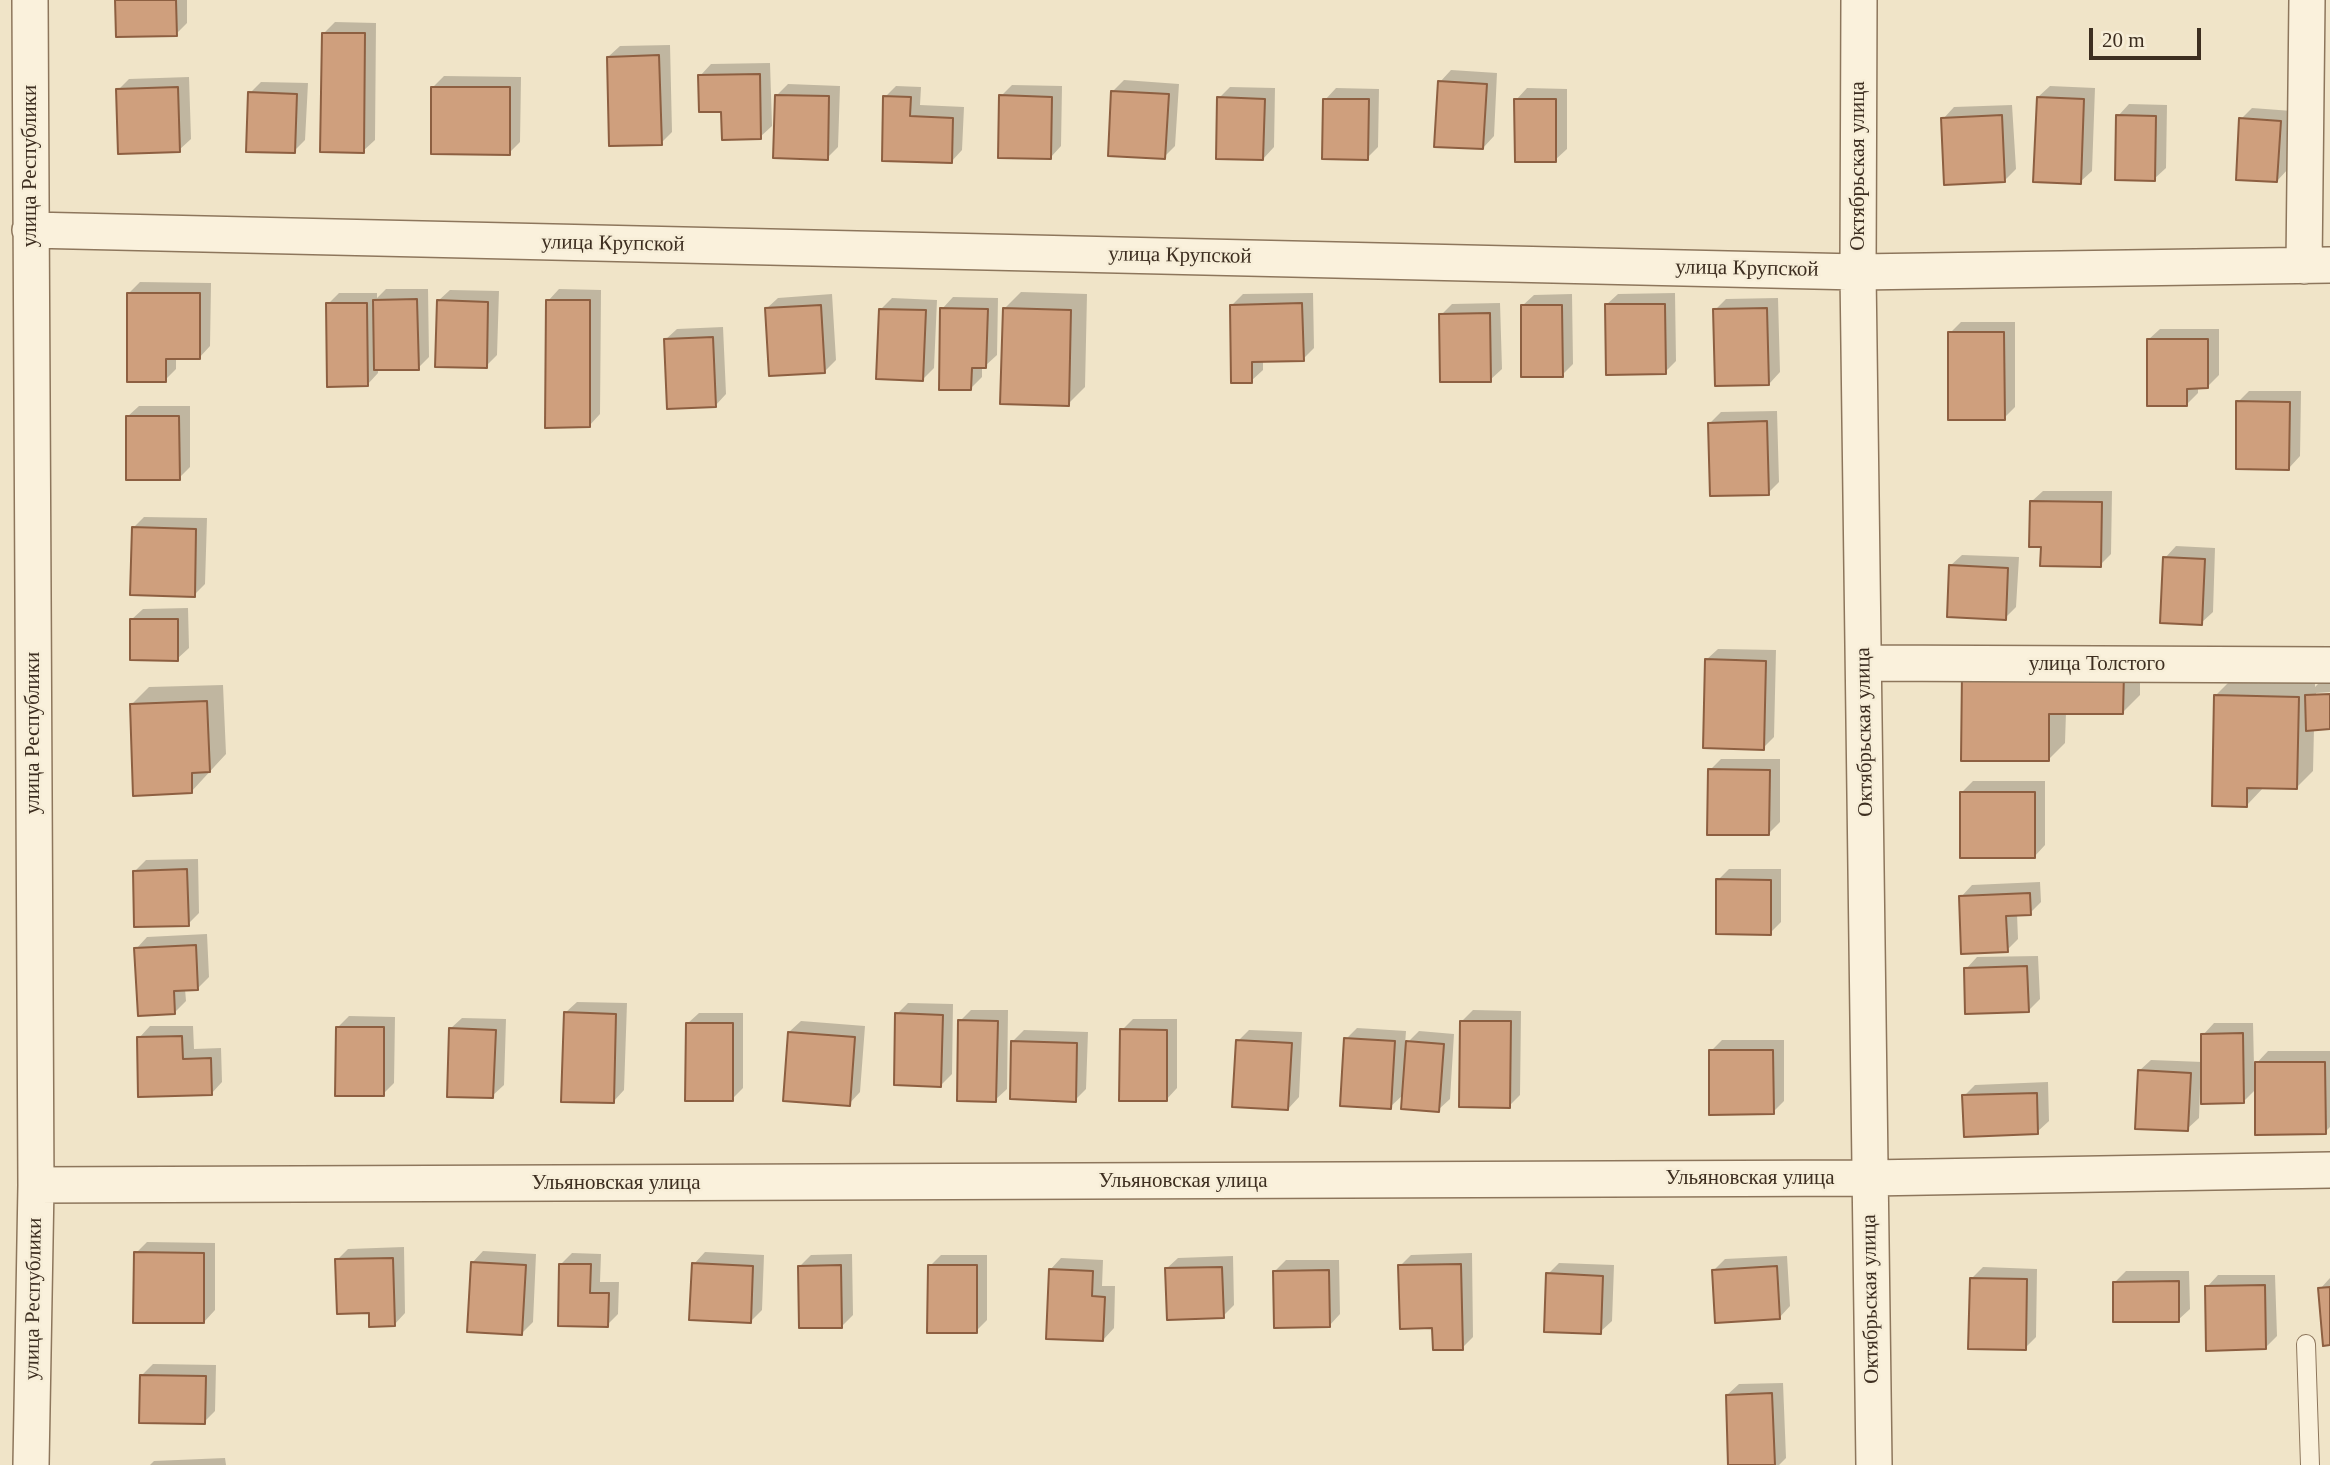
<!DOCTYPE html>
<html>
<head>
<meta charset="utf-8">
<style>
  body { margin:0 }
  #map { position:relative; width:2330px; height:1465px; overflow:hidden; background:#f0e4c8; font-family:"Times New Roman",serif }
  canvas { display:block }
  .scale { position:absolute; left:2089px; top:28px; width:112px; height:32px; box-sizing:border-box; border:4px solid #3d2e20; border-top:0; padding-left:9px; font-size:21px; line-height:24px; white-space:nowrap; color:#3d2e20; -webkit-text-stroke:5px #f7eed8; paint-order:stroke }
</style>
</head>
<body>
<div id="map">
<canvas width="2330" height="1465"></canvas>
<div class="scale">20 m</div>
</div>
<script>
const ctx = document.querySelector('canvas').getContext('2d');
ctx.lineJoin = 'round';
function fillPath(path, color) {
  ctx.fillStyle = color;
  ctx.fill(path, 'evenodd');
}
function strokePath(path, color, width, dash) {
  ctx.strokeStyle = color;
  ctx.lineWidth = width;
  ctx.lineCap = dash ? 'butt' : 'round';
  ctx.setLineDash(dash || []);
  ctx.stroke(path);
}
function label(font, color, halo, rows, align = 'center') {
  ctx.font = font + ' "Times New Roman",serif';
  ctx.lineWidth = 5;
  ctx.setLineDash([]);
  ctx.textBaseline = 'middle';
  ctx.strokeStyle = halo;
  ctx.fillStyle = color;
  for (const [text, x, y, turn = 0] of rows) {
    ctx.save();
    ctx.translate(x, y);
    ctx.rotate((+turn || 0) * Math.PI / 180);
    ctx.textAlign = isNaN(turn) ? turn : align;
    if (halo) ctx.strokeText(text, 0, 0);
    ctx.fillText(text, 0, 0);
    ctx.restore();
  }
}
const shadow = new Path2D(`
  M 117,0 L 187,0 L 187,23 L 176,34 Z
  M 335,22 L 376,23 L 375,140 L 363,151 L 323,34 Z
  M 670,45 L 672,132 L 661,143 L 608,57 L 620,46 Z
  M 770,63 L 772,126 L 760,137 L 723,110 L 700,76 L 711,64 Z
  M 1451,70 L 1497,73 L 1494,136 L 1483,148 L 1440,82 Z
  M 444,76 L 521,77 L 520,142 L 509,153 L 433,87 Z
  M 189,77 L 191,139 L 179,150 L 118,90 L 129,79 Z
  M 1124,80 L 1179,84 L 1175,146 L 1164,157 L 1113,91 Z
  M 261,82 L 308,83 L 305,140 L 294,151 L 250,93 Z
  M 788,84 L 840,86 L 838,147 L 827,158 L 777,95 Z
  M 1012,85 L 1062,86 L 1061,146 L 1050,158 L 1001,96 Z
  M 896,86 L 921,87 L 920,105 L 964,107 L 962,150 L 951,162 L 885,97 Z
  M 2050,86 L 2095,88 L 2092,171 L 2080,182 L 2038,97 Z
  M 1230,87 L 1275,88 L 1274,147 L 1263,159 L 1219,98 Z
  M 1336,88 L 1379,89 L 1378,147 L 1367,158 L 1325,100 Z
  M 1527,88 L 1567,89 L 1567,149 L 1555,160 L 1516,100 Z
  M 2129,104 L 2167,105 L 2166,168 L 2154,179 L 2118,116 Z
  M 2012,105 L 2016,169 L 2005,180 L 1943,119 L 1954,107 Z
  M 2252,108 L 2292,111 L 2288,169 L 2277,181 L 2241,119 Z
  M 140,282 L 211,283 L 210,346 L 199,358 L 176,357 L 176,369 L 165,380 L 129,293 Z
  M 386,289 L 428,289 L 429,357 L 418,368 L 378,368 L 378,373 L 367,385 L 328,304 L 339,293 L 377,293 L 377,298 Z
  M 559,289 L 601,290 L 600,414 L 589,426 L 548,301 Z
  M 450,290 L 499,291 L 497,355 L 486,366 L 438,301 Z
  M 1021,292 L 1087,294 L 1085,387 L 1068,404 L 1004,309 Z
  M 1313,293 L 1314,348 L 1303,359 L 1263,360 L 1263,370 L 1251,381 L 1231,306 L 1243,294 Z
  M 1675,293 L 1676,361 L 1665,372 L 1606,305 L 1618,294 Z
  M 832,294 L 836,360 L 825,371 L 766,309 L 778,298 Z
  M 1572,294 L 1573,364 L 1562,375 L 1522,306 L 1534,295 Z
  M 953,297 L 998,298 L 997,355 L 985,366 L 982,366 L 982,377 L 971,388 L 942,309 Z
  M 892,298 L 937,300 L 934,368 L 923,379 L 881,309 Z
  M 1778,298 L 1780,372 L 1769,384 L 1715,310 L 1726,299 Z
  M 1500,303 L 1502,369 L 1490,380 L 1441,315 L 1452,304 Z
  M 1961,322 L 2015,322 L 2015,407 L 2004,418 L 1950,333 Z
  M 723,327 L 726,394 L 715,406 L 665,340 L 677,329 Z
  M 2160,329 L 2219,329 L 2219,375 L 2207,387 L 2198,387 L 2198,393 L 2187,404 L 2148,340 Z
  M 2249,391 L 2301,391 L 2300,456 L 2289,468 L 2238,402 Z
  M 139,406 L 190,406 L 190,467 L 179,478 L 127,417 Z
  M 1777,411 L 1779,482 L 1768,493 L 1710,423 L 1721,412 Z
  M 2043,491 L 2112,491 L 2111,554 L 2100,565 L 2043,545 L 2031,502 Z
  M 144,517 L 207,518 L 205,584 L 194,595 L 133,528 Z
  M 2176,546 L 2215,548 L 2213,612 L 2201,623 L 2165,558 Z
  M 1962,555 L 2019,557 L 2016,607 L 2005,618 L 1950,566 Z
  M 188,608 L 189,648 L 177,659 L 131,620 L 143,609 Z
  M 1718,649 L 1776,650 L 1774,737 L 1763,748 L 1706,660 Z
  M 1980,656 L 2140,657 L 2140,695 L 2123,712 L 2066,712 L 2065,743 L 2048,760 Z
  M 2233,678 L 2315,680 L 2315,687 L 2318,684 L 2330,684 L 2330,692 L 2316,693 L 2316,696 L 2330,695 L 2330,728 L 2314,728 L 2313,771 L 2296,788 L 2264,787 L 2247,805 L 2216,695 Z
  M 223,685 L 226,754 L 191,792 L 132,704 L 149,687 Z
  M 1721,759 L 1780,759 L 1780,822 L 1768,834 L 1710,770 Z
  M 1973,781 L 2045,781 L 2045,845 L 2034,857 L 1962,792 Z
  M 198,859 L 199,913 L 188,924 L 134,872 L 146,860 Z
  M 1729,869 L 1781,869 L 1781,922 L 1770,933 L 1718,880 Z
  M 2040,882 L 2041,902 L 2030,913 L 2017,914 L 2018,939 L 2007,950 L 1961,897 L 1972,885 Z
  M 207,934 L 209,977 L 198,988 L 185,989 L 186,1001 L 174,1013 L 136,949 L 147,937 Z
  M 2038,956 L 2040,999 L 2028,1011 L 1966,969 L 1977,957 Z
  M 577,1002 L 627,1003 L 624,1090 L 613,1102 L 565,1013 Z
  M 908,1003 L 953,1004 L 952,1074 L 941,1085 L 897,1014 Z
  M 971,1010 L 1008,1010 L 1007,1089 L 995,1100 L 960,1021 Z
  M 1473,1010 L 1521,1011 L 1520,1095 L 1509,1106 L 1461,1022 Z
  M 699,1013 L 743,1013 L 743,1088 L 732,1099 L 687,1024 Z
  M 349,1016 L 395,1017 L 394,1083 L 383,1094 L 338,1027 Z
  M 462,1018 L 506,1019 L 504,1085 L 492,1096 L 450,1029 Z
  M 1133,1019 L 1177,1019 L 1177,1088 L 1166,1100 L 1122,1030 Z
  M 801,1021 L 865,1026 L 860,1092 L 849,1104 L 789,1032 Z
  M 2214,1023 L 2253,1023 L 2254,1066 L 2268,1051 L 2330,1051 L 2330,1127 L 2325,1132 L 2257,1088 L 2243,1102 L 2200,1088 L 2199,1118 L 2187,1129 L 2139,1071 L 2151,1060 L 2203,1062 L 2203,1035 Z
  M 150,1026 L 193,1026 L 194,1049 L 221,1048 L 222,1082 L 211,1094 L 139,1038 Z
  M 1357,1028 L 1406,1031 L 1405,1045 L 1419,1031 L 1454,1034 L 1450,1099 L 1438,1110 L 1404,1094 L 1390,1107 L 1346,1039 Z
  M 1024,1030 L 1088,1032 L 1086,1089 L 1075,1100 L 1013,1041 Z
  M 1249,1030 L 1302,1032 L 1299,1097 L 1288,1109 L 1238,1041 Z
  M 1722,1040 L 1784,1040 L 1784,1101 L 1773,1112 L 1711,1051 Z
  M 2048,1082 L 2049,1121 L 2037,1132 L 1964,1096 L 1975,1085 Z
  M 147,1242 L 215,1243 L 215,1310 L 204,1322 L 136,1253 Z
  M 404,1247 L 405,1313 L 394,1325 L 371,1311 L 337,1260 L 348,1249 Z
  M 483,1251 L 536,1254 L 533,1322 L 522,1333 L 472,1263 Z
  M 705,1252 L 764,1255 L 762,1310 L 751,1321 L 694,1264 Z
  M 572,1253 L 601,1254 L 600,1282 L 619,1282 L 618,1314 L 607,1325 L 561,1264 Z
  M 1472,1253 L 1473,1337 L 1462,1348 L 1434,1327 L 1400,1266 L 1411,1255 Z
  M 852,1254 L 853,1315 L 842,1326 L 800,1266 L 811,1255 Z
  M 941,1255 L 987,1255 L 987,1320 L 976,1331 L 930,1266 Z
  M 1233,1256 L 1234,1305 L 1223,1316 L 1166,1269 L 1178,1258 Z
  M 1787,1256 L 1790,1306 L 1779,1318 L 1713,1271 L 1725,1259 Z
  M 1061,1258 L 1103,1260 L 1102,1286 L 1115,1286 L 1114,1328 L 1103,1340 L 1050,1270 Z
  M 1286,1260 L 1339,1260 L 1340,1314 L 1329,1326 L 1275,1271 Z
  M 1559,1263 L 1614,1265 L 1612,1321 L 1600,1332 L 1548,1274 Z
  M 1983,1267 L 2037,1269 L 2036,1337 L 2025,1348 L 1971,1279 Z
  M 2126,1271 L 2189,1271 L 2190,1309 L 2178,1320 L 2114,1283 Z
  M 2218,1275 L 2275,1275 L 2277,1336 L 2265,1348 L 2207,1287 Z
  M 2330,1278 L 2330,1344 L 2320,1289 Z
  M 153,1364 L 216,1365 L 215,1411 L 204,1422 L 142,1375 Z
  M 1783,1383 L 1786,1458 L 1779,1465 L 1729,1465 L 1727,1395 L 1739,1384 Z
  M 225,1458 L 226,1465 L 150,1465 L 154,1461 Z`);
const building = new Path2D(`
  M 115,0 L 176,0 L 177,36 L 116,37 Z
  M 322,33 L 365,33 L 364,153 L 320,152 Z
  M 659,55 L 662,145 L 609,146 L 607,57 Z
  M 760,74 L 761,139 L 722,140 L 721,112 L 699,112 L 698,75 Z
  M 1438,81 L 1487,84 L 1483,149 L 1434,147 Z
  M 178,87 L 180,152 L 118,154 L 116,89 Z
  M 431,87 L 510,87 L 510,155 L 431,154 Z
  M 1111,91 L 1169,94 L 1165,159 L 1108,156 Z
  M 248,92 L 297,94 L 295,153 L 246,152 Z
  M 775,95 L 829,96 L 828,160 L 773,158 Z
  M 999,95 L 1052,97 L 1051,159 L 998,158 Z
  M 883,96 L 911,97 L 910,116 L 953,118 L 952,163 L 882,161 Z
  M 1217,97 L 1265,99 L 1263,160 L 1216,159 Z
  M 2037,97 L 2084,99 L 2081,184 L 2033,182 Z
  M 1323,99 L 1369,99 L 1368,160 L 1322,159 Z
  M 1514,99 L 1556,99 L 1556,162 L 1515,162 Z
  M 2002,115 L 2005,182 L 1944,185 L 1941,118 Z
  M 2116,115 L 2156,116 L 2155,181 L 2115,180 Z
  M 2239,118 L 2281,121 L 2277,182 L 2236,180 Z
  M 127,293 L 200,293 L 200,359 L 166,359 L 166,382 L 127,382 Z
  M 417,299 L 419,370 L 374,370 L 373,300 Z
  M 437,300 L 488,302 L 487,368 L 435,367 Z
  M 546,300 L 590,300 L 590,427 L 545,428 Z
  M 326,303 L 367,303 L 368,386 L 327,387 Z
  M 1302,303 L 1304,361 L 1252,362 L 1252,383 L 1231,383 L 1230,305 Z
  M 1605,304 L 1665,304 L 1666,374 L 1606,375 Z
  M 821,305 L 825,373 L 769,376 L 765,308 Z
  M 1521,305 L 1562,305 L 1563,377 L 1521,377 Z
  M 940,308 L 988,309 L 986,368 L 972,368 L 971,390 L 939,390 Z
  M 1003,308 L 1071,310 L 1069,406 L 1000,404 Z
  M 1767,308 L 1769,385 L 1715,386 L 1713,309 Z
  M 879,309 L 926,310 L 923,381 L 876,379 Z
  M 1490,313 L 1491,382 L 1440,382 L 1439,314 Z
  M 1948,332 L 2004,332 L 2005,420 L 1948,420 Z
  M 713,337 L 716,407 L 667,409 L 664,339 Z
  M 2147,339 L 2208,339 L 2208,388 L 2187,389 L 2187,406 L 2147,406 Z
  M 2236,401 L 2290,402 L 2289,470 L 2236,469 Z
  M 126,416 L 179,416 L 180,480 L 126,480 Z
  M 1767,421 L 1769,495 L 1710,496 L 1708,423 Z
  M 2030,501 L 2102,502 L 2101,567 L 2040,566 L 2041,547 L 2029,547 Z
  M 132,527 L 196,529 L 195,597 L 130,595 Z
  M 2163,557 L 2205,559 L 2202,625 L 2160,623 Z
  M 1949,565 L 2008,568 L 2006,620 L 1947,617 Z
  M 130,619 L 178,619 L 178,661 L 130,660 Z
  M 1705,659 L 1766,661 L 1764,750 L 1703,748 Z
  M 1962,672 L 2124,673 L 2123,714 L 2049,714 L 2049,761 L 1961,761 Z
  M 2330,694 L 2330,729 L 2306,731 L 2305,695 Z
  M 2214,695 L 2299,697 L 2297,789 L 2247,788 L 2247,807 L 2212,806 Z
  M 207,701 L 210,772 L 192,773 L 192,793 L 133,796 L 130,704 Z
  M 1708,769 L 1770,770 L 1769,835 L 1707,835 Z
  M 1960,792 L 2035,792 L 2035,858 L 1960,858 Z
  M 187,869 L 189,926 L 134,927 L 133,871 Z
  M 1716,879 L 1771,880 L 1771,935 L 1716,934 Z
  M 2030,893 L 2031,915 L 2006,916 L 2008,952 L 1961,954 L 1959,896 Z
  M 196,945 L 198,990 L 174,991 L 175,1014 L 138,1016 L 134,948 Z
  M 2027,966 L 2029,1012 L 1965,1014 L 1964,968 Z
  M 564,1012 L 616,1014 L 614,1103 L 561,1102 Z
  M 895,1013 L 943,1015 L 941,1087 L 894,1085 Z
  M 958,1020 L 998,1021 L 996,1102 L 957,1101 Z
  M 1460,1021 L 1511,1021 L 1510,1108 L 1459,1107 Z
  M 686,1023 L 733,1023 L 733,1101 L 685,1101 Z
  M 336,1027 L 384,1027 L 384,1096 L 335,1096 Z
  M 449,1028 L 496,1030 L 493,1098 L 447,1097 Z
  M 1120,1029 L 1167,1030 L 1167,1101 L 1119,1101 Z
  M 788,1032 L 855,1037 L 850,1106 L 783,1101 Z
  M 2243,1033 L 2244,1103 L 2201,1104 L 2201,1034 Z
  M 182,1036 L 183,1059 L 211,1058 L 212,1095 L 138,1097 L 137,1037 Z
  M 1344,1038 L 1395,1041 L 1391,1109 L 1340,1106 Z
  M 1236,1040 L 1292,1043 L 1288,1110 L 1232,1107 Z
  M 1011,1041 L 1077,1043 L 1076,1102 L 1010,1099 Z
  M 1406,1041 L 1444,1044 L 1439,1112 L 1401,1109 Z
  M 1709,1050 L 1773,1050 L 1774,1114 L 1709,1115 Z
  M 2255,1062 L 2325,1062 L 2326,1134 L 2255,1135 Z
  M 2138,1070 L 2191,1073 L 2188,1131 L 2135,1129 Z
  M 2037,1093 L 2038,1134 L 1964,1137 L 1962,1095 Z
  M 134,1252 L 204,1253 L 204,1323 L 133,1323 Z
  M 393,1258 L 395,1326 L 369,1327 L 369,1313 L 337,1314 L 335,1259 Z
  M 471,1262 L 526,1265 L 522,1335 L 467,1332 Z
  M 692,1263 L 753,1266 L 751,1323 L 689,1320 Z
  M 559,1264 L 591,1264 L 590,1293 L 609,1293 L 608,1327 L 558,1326 Z
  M 1461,1264 L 1463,1350 L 1433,1350 L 1432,1328 L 1400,1329 L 1398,1265 Z
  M 841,1265 L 842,1328 L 799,1328 L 798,1266 Z
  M 928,1265 L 977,1265 L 977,1333 L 927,1333 Z
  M 1777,1266 L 1780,1319 L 1715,1323 L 1712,1270 Z
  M 1222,1267 L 1224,1318 L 1167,1320 L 1165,1268 Z
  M 1049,1269 L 1093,1271 L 1092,1296 L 1105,1297 L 1103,1341 L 1046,1339 Z
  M 1329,1270 L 1330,1327 L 1274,1328 L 1273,1271 Z
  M 1546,1273 L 1603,1276 L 1601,1334 L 1544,1332 Z
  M 1970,1278 L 2027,1279 L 2026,1350 L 1968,1349 Z
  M 2179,1281 L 2179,1322 L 2113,1322 L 2113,1282 Z
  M 2265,1285 L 2266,1349 L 2206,1351 L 2205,1286 Z
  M 2330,1287 L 2330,1345 L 2323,1346 L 2318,1288 Z
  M 140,1375 L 206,1376 L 205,1424 L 139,1423 Z
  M 1772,1393 L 1775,1465 L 1728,1465 L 1726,1395 Z`);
const service = new Path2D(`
  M 2306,1344 L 2310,1465`);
const minor = new Path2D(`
  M 30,0 L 36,1185 L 31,1465
  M 1859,0 L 1858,272 L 1874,1465
  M 30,230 L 1858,272 L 2330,265
  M 2304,266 L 2307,0
  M 1864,663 L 2330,665
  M 36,1185 L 1870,1178 L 2330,1170`);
const streetNames = [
  ["улица Республики",30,166,-90],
  ["Октябрьская улица",1858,166,-90],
  ["улица Крупской",613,244,1],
  ["улица Крупской",1180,256,1],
  ["улица Крупской",1747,269,1],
  ["улица Толстого",2097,664],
  ["Октябрьская улица",1865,732,-91],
  ["улица Республики",33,733,-90],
  ["Ульяновская улица",1750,1178],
  ["Ульяновская улица",1183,1181],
  ["Ульяновская улица",616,1183],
  ["улица Республики",34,1299,-89],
  ["Октябрьская улица",1871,1299,-91]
];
fillPath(shadow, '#0003');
fillPath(building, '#cf9f7d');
strokePath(building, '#8d5f41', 2);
strokePath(service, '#8d765c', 20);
strokePath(minor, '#8d765c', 38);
strokePath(service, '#faf1dc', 18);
strokePath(minor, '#faf1dc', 35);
label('21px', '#3d2e20', '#f7eed8', streetNames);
</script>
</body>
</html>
